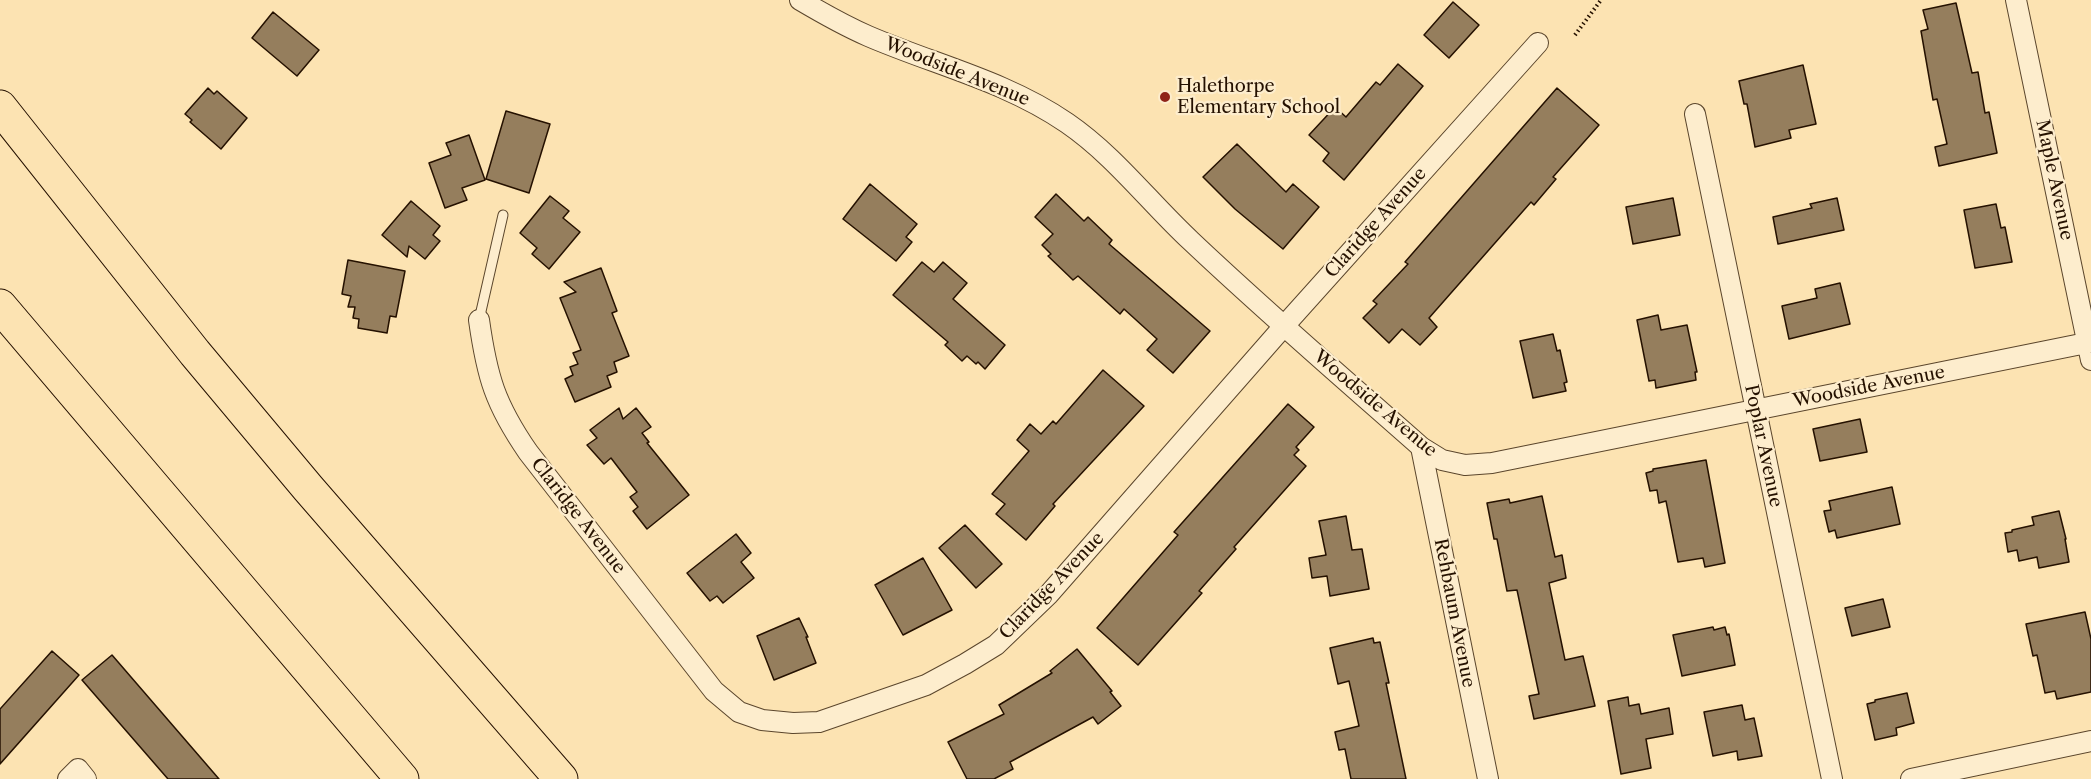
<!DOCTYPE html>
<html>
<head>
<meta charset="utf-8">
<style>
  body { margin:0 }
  canvas { display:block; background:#fce3b2 }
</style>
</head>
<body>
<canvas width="2091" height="779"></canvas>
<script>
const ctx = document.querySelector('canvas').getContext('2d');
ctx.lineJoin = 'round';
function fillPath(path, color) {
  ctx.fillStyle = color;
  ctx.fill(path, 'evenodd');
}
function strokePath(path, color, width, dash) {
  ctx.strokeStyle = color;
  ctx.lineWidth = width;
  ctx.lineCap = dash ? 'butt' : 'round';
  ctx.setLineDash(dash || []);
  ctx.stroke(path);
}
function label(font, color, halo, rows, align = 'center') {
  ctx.font = font + ' "Libre Caslon Text",serif';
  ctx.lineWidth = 4.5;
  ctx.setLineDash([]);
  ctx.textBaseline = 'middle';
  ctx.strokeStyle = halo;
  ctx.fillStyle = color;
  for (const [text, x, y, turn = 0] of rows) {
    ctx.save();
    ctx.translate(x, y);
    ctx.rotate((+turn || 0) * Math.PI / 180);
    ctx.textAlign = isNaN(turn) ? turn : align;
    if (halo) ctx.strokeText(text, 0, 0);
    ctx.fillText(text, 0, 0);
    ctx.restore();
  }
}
const building = new Path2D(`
  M 1453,2 L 1479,25 L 1449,58 L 1424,35 Z
  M 1956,3 L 1972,73 L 1978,72 L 1985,113 L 1989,112 L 1997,153 L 1939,166 L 1935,147 L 1947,144 L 1937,99 L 1933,100 L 1921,31 L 1928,29 L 1923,10 Z
  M 273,12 L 319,50 L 297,76 L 252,38 Z
  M 1398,64 L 1423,86 L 1344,180 L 1323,161 L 1329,153 L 1309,135 L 1335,107 L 1346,117 L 1376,82 L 1380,85 Z
  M 1803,65 L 1816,124 L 1789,130 L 1791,138 L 1755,147 L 1747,104 L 1744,104 L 1739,81 Z
  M 208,88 L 214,94 L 217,91 L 247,118 L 221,149 L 190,122 L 192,120 L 185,114 Z
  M 1557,88 L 1599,125 L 1553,177 L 1556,179 L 1534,205 L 1531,202 L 1429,318 L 1437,327 L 1420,345 L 1402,329 L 1389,343 L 1363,318 L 1377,304 L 1373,301 L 1408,264 L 1405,262 Z
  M 506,111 L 550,124 L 529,193 L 486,179 Z
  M 469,135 L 485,180 L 462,188 L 467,200 L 445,208 L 429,163 L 451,155 L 446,143 Z
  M 1237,144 L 1286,192 L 1293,184 L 1319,207 L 1283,249 L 1235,209 L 1203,177 Z
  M 870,184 L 917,224 L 906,237 L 912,242 L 896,261 L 843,219 Z
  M 1056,194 L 1084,221 L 1088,217 L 1112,240 L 1109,244 L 1210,331 L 1173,373 L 1147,350 L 1157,339 L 1124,309 L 1120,314 L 1078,276 L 1073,280 L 1048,256 L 1051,254 L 1042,245 L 1053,234 L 1035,217 Z
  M 550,196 L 569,211 L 563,218 L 580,232 L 549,269 L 532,254 L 537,248 L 520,233 Z
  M 1673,198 L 1680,235 L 1633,244 L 1626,207 Z
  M 1837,198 L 1844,230 L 1778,244 L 1773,217 L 1812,208 L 1810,204 Z
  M 411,201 L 440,226 L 433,235 L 440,241 L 425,259 L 409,246 L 407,257 L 382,235 Z
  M 1996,204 L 2001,228 L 2005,227 L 2012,262 L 1975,268 L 1964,210 Z
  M 348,260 L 405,271 L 396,317 L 390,316 L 387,333 L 358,328 L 359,319 L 353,318 L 355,307 L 348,307 L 351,296 L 342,294 Z
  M 922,262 L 934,272 L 943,262 L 967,283 L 953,299 L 1005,345 L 985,369 L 978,362 L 976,364 L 967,356 L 962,361 L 945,345 L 948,342 L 893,295 Z
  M 601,268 L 617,311 L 612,313 L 629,356 L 614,362 L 617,372 L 607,376 L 611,387 L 575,402 L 565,379 L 573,375 L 570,367 L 578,364 L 573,353 L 581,350 L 560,298 L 576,292 L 564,282 Z
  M 1840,283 L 1850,324 L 1789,339 L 1782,306 L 1817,298 L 1815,289 Z
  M 1658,315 L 1661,330 L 1687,325 L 1697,372 L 1695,372 L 1696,380 L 1656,388 L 1655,380 L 1649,381 L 1637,320 Z
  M 1553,334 L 1557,351 L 1560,350 L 1567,382 L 1564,383 L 1566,391 L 1533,398 L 1520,341 Z
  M 1103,370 L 1144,406 L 1053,504 L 1055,506 L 1026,540 L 996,514 L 1005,504 L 992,494 L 1029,451 L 1017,440 L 1030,424 L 1041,434 L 1053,421 L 1056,424 Z
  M 1288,404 L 1314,427 L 1296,447 L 1299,450 L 1294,455 L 1306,466 L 1234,547 L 1236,549 L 1199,591 L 1202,593 L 1138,665 L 1097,628 L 1178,535 L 1174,532 Z
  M 619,408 L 623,419 L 636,408 L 651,427 L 642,433 L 649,442 L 647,443 L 689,495 L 647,529 L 633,511 L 638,507 L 630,497 L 637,492 L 611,458 L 604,464 L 587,445 L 597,438 L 590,430 Z
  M 1860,419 L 1867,452 L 1820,461 L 1813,429 Z
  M 1706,460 L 1725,563 L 1705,567 L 1703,558 L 1678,562 L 1666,501 L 1659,503 L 1657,490 L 1650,491 L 1646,473 L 1653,471 L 1653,469 Z
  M 1892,487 L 1900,524 L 1837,538 L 1835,530 L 1829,532 L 1824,511 L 1831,510 L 1829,501 Z
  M 1542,496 L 1553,548 L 1555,557 L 1562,555 L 1566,578 L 1549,583 L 1565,660 L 1583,656 L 1595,706 L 1534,719 L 1529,696 L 1539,694 L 1517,590 L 1507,591 L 1497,539 L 1494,539 L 1487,503 L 1509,499 L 1510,503 Z
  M 2059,511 L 2066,539 L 2065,539 L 2069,562 L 2039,568 L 2037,557 L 2019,561 L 2017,550 L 2008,552 L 2005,533 L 2012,532 L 2012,530 L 2034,525 L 2032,517 Z
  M 1346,516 L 1352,550 L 1362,549 L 1369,589 L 1330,596 L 1327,576 L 1312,578 L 1309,558 L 1326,555 L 1319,521 Z
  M 965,525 L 1002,564 L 976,588 L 939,548 Z
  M 736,534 L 751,553 L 741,562 L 754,578 L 723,603 L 717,596 L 710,601 L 687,573 Z
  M 923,558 L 952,610 L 903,635 L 875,585 Z
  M 1883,599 L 1890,627 L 1852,636 L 1845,608 Z
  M 2085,612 L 2091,639 L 2091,692 L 2057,699 L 2055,691 L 2045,693 L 2037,655 L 2033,656 L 2026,624 Z
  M 799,618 L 808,637 L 806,637 L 816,663 L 774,680 L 757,636 Z
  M 1713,627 L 1714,630 L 1725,627 L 1727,635 L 1729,634 L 1735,665 L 1682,676 L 1673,635 Z
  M 1373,638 L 1374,643 L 1380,642 L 1389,683 L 1386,683 L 1406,779 L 1351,779 L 1345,749 L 1339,750 L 1335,732 L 1359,726 L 1349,681 L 1338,684 L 1330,648 Z
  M 1077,649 L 1112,691 L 1110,692 L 1121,706 L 1098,724 L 1093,717 L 1010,762 L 1013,769 L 994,779 L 967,779 L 948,742 L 1004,714 L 999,705 L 1052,673 L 1050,671 Z
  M 52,651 L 79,675 L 0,764 L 0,709 Z
  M 112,655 L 219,779 L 168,779 L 82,680 Z
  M 1907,693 L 1914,723 L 1896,728 L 1897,735 L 1875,740 L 1867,704 L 1875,702 L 1875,700 Z
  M 1628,697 L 1629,706 L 1639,704 L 1641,714 L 1669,708 L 1673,734 L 1646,739 L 1651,768 L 1621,774 L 1608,701 Z
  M 1742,705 L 1745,720 L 1754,718 L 1762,756 L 1738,760 L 1737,751 L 1713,756 L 1704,712 Z`);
const path = new Path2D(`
  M 1575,35 L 1601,0`);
const service = new Path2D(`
  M 479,320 L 503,215`);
const minor = new Path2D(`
  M 800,0 C 822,13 845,26 868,36 C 935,65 1006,81 1067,123 C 1115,156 1149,202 1191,241 C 1266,312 1344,379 1421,447 L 1442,460 L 1465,465 L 1492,463 L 2091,342
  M 2016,0 L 2091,360
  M 1695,114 L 1832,779
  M 479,320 C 487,377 495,404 528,452 L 714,691 L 739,712 L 762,720 L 793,723 L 819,722 L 926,685 L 965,664 L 996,645 L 1049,594 L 1284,326 L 1538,43
  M 1421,447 L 1488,779
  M 68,779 L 78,769 L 86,779
  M 1911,779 L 2091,741`);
const motorway = new Path2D(`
  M 0,107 L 195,353 L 308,488 L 561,779
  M 0,306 L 402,779`);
const markers = [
  [1165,97,6,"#8f2418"]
];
const streetNames = [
  ["Woodside Avenue",957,72,22],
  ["Maple Avenue",2054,180,78],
  ["Claridge Avenue",1376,223,-48],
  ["Woodside Avenue",1869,387,-11],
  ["Woodside Avenue",1375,404,40],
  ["Poplar Avenue",1763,446,78],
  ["Claridge Avenue",578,516,52],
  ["Claridge Avenue",1052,586,-46],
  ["Rehbaum Avenue",1454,613,79]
];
const poiNames = [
  ["Halethorpe",1177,87],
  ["Elementary School",1177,108]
];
fillPath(building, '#957e5d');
strokePath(building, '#251100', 1.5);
strokePath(service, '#5b462c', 11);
strokePath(minor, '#5b462c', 22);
strokePath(motorway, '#251100', 35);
strokePath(path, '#251100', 4, [1.5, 3]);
strokePath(service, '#fdedcd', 9);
strokePath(minor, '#fdedcd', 20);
strokePath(motorway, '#fce3b2', 33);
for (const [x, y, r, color] of markers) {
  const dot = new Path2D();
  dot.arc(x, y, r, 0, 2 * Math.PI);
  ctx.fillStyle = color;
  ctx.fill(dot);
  strokePath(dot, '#fdedcd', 2);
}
label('18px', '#251100', '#fdedcd', streetNames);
label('18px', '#251100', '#fdedcd', poiNames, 'left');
</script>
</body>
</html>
